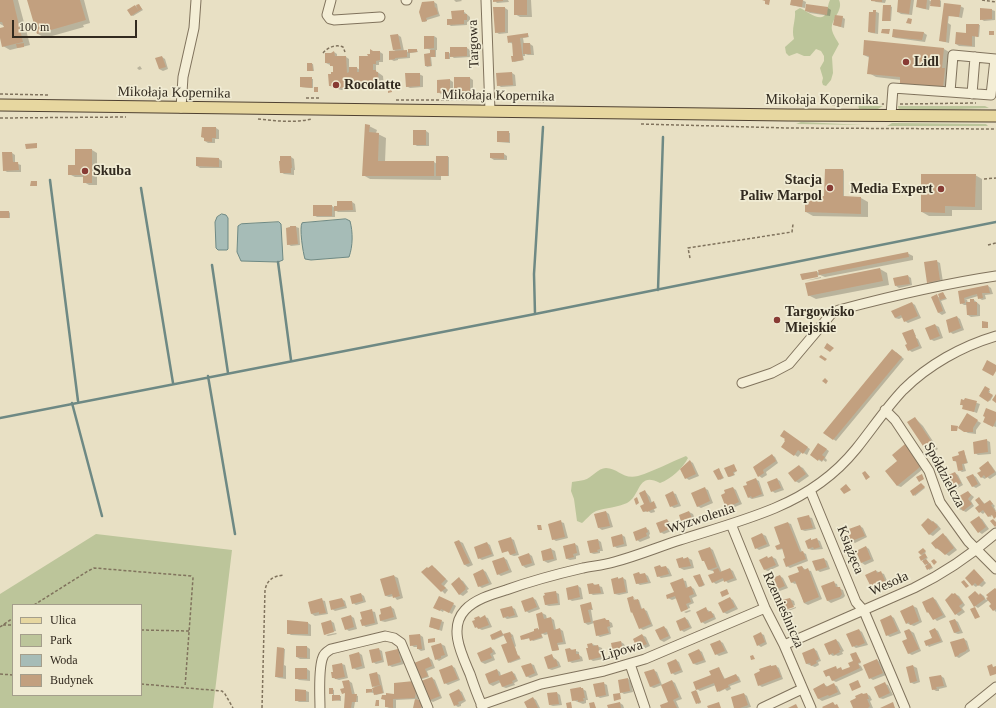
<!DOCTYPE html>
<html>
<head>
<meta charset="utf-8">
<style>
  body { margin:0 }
  #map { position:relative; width:996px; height:708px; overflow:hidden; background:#e8e0c4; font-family:Georgia,serif }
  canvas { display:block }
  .legend { position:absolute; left:12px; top:604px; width:130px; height:92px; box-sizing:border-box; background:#f0ebd3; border:1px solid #a49e8b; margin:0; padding:5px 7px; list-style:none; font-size:12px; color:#322a1f }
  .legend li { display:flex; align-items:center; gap:8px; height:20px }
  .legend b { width:20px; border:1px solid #a49e8b }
  .scale { position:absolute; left:12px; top:20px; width:125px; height:18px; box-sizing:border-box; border:2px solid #322a1f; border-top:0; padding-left:5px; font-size:12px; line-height:14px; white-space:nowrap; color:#322a1f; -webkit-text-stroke:3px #f0ebd3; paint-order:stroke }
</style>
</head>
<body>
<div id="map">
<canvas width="996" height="708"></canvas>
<ul class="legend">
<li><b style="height:5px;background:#e7d7a0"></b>Ulica</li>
<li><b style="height:11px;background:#bcc59a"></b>Park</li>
<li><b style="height:11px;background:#a6bcb7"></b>Woda</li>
<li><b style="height:11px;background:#c2a07f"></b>Budynek</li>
</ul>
<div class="scale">100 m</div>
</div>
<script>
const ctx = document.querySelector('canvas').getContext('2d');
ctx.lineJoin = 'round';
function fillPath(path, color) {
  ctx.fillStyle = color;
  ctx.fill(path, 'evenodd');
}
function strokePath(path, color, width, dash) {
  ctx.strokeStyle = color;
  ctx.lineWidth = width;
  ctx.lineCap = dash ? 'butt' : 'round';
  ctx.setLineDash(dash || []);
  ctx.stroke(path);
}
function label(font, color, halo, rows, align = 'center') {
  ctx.font = font + ' Georgia,serif';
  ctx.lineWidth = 3.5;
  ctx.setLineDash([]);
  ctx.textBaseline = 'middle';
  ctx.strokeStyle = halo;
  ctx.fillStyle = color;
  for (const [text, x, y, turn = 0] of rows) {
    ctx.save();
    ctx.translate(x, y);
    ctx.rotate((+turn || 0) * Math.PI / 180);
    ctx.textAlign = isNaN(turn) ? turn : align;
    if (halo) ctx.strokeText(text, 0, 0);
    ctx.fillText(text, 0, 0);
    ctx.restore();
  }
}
const green = new Path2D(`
  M 830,0 L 839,0 C 844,11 830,19 832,30 C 833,35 837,40 839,44 L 832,57 L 833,73 L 831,80 L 826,86 L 823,85 L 822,82 L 823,78 L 820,68 L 824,61 L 824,56 L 821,51 L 816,49 L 810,56 L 804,56 L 797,53 L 789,56 L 786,53 L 785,47 L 794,39 C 791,29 796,20 795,11 L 800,8 C 807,11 822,24 826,13 C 828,8 828,4 830,0 Z
  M 858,105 L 883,106 L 876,110 L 859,109 Z
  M 898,106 L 985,106 L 989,108 L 899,111 Z
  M 801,122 L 865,125 L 796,124 Z
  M 892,123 L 986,124 L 988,126 L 887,126 Z
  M 686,456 L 688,458 C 683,468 671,479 660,483 C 637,471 641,496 627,503 C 619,507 605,508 596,511 C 590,514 587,519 582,523 L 577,521 L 574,499 L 571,491 L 572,482 C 576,481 581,481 584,480 C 592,478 598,468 606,468 C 618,468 623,480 638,476 C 655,471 670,462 686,456 Z
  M 96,534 L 232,550 L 213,708 L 0,708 L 0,594 ZM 13,605 L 141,605 L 141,695 L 13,695 Z`);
const water = new Path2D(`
  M 222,214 L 226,215 L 228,218 L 228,249 L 227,250 L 218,250 L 216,248 L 215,222 L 217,217 Z
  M 346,219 L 350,221 C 353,232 353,246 349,257 L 311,260 L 305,259 C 303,253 299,227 302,223 Z
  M 279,222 L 281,224 L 283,260 L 278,262 L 241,261 L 237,252 L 238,226 L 241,224 Z`);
const shadow = new Path2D(`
  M 0,0 L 18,0 L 30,45 L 10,50 L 3,46 L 0,29 L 6,27 L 0,24 Z
  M 28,0 L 84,0 L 90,23 L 83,25 L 84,27 L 45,38 L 38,34 Z
  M 454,0 L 461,0 L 462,1 L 456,2 Z
  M 494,0 L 508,0 L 509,2 L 497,3 Z
  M 514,0 L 531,0 L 532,17 L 520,17 L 515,14 Z
  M 792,0 L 802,0 L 806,2 L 805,8 L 791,5 Z
  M 873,0 L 886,0 L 885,3 L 876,2 Z
  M 899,0 L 914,0 L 912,15 L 901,14 L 898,12 Z
  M 918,0 L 929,0 L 932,2 L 932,0 L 940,0 L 941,1 L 941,7 L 930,4 L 929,10 L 920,8 L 917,6 Z
  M 434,2 L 437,4 L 438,10 L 440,16 L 427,20 L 427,21 L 424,22 L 423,21 Z
  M 139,5 L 143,10 L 133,16 L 131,15 L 128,10 Z
  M 807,5 L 828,8 L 831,10 L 830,16 L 810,13 L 806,11 Z
  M 945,5 L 960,6 L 964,8 L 962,18 L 949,15 L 948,23 L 951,25 L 949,43 L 941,41 Z
  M 890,6 L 892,7 L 891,21 L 884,21 Z
  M 505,8 L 508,10 L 508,33 L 499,34 L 496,32 Z
  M 992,10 L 995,11 L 995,20 L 984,21 L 981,19 Z
  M 463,11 L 470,17 L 470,21 L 467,22 L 467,25 L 451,26 L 448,24 Z
  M 874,11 L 879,13 L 878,34 L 872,33 L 869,32 Z
  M 842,17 L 845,19 L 844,28 L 834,25 Z
  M 978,25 L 980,25 L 979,37 L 975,36 L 975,47 L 959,46 L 956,44 Z
  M 894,30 L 924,33 L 927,35 L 925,42 L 896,38 L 893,37 Z
  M 528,34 L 529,37 L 523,38 L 524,44 L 530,44 L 533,46 L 534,55 L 528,55 L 525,54 L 525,56 L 523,56 L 524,60 L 514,62 L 513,61 L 517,56 L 513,44 L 509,42 Z
  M 398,35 L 401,37 L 404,51 L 409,52 L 417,50 L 418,52 L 410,53 L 410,58 L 398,59 L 398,60 L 394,61 L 390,59 L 397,52 L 394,50 Z
  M 434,36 L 437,38 L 437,50 L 436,50 L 436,57 L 431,57 L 432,66 L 427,67 L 426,66 L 425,55 L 431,54 L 431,50 L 425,48 Z
  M 467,48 L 470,50 L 470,57 L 454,58 L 450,55 L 450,59 L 446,59 L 449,53 L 451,54 Z
  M 944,49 L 951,53 L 950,91 L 901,80 L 876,77 L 869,73 L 870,58 L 864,55 Z
  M 334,52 L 337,54 L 337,57 L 346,57 L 349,59 L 349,68 L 357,68 L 360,70 L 369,56 L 380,52 L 383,54 L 383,62 L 379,62 L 379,65 L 376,65 L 376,71 L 383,76 L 384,87 L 378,87 L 378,89 L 341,90 L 330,86 L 332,75 L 334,72 L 334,67 L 326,63 Z
  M 162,57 L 165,59 L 168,69 L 163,71 L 159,69 Z
  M 312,64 L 313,64 L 314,71 L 308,71 Z
  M 140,66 L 142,69 L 139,70 L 137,68 Z
  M 512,73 L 515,75 L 516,86 L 501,87 L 498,85 L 497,74 Z
  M 419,74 L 423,76 L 423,87 L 410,88 L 406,86 Z
  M 301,78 L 313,79 L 313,88 L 301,87 Z
  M 470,78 L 473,80 L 473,93 L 458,92 L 455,91 Z
  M 450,80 L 453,82 L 453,94 L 441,94 L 438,92 Z
  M 369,126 L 377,130 L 376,133 L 386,138 L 385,162 L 434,162 L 437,164 L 448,157 L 449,157 L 449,176 L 441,176 L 441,180 L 370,179 L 363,175 Z
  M 202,128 L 216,128 L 219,130 L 219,139 L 215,139 L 215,143 L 208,143 L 205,141 Z
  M 426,131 L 429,133 L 429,146 L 417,146 L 414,144 Z
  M 498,132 L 510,133 L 510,143 L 498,142 Z
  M 92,150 L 97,153 L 97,185 L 89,185 L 84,182 L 84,177 L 75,177 L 69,174 Z
  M 12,153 L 15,155 L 15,163 L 21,165 L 21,172 L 7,172 L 4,170 Z
  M 504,154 L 507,156 L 507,160 L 494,160 L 491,158 Z
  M 291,157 L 294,159 L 295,170 L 294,170 L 294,175 L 284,174 L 281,172 Z
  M 219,159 L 222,161 L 222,168 L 200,168 L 197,166 Z
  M 843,170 L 844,171 L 844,197 L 861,198 L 868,202 L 868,217 L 813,216 L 806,212 L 828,197 Z
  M 975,175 L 982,179 L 982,210 L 952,210 L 952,216 L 929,216 L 922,212 Z
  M 338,202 L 352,202 L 355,204 L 356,212 L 338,212 L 335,210 L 335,217 L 317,217 L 314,215 L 332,206 L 335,208 L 338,207 Z
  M 9,212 L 10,213 L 10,218 L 1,218 Z
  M 296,227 L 299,228 L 300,245 L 291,246 L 288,244 L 287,228 Z
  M 907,253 L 913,256 L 913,260 L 825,277 L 820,275 L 804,279 L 804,280 L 803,279 L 802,274 L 817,272 L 820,273 L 819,271 Z
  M 936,261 L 940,263 L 943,282 L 932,284 L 928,282 Z
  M 880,269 L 887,273 L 889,285 L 816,299 L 808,295 Z
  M 908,276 L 911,278 L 912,285 L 899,288 L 896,286 Z
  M 821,277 L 821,278 L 805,281 Z
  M 988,286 L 991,288 L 993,294 L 985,295 L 986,299 L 982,300 L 979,298 L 978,296 L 965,300 L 967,300 L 968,303 L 974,300 L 980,305 L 980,316 L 971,317 L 968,315 L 967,305 L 964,305 L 961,303 L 959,292 Z
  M 943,293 L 947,299 L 941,301 L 946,313 L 942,315 L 939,313 L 937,296 L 940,298 Z
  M 912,303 L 915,305 L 921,318 L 908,323 L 905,321 L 903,317 L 899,319 L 895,318 Z
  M 957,317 L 960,319 L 964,330 L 953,334 L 950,332 Z
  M 935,325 L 939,327 L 943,338 L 934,341 L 930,339 Z
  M 913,330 L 916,336 L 914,337 L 918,339 L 922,348 L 912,352 L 909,350 L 908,345 Z
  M 896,352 L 904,359 L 836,441 L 833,439 Z
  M 985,388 L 990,391 L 989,394 L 993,396 L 990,401 L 980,396 Z
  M 965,399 L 980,404 L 977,413 L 963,408 L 963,406 L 961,404 Z
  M 996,413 L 996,427 L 987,424 Z
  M 967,415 L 981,423 L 976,430 L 976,434 L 968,433 L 959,428 Z
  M 915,418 L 923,426 L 938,449 L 931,453 L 928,451 L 909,422 Z
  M 788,434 L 810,449 L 807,455 L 802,452 L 798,457 L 783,447 L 787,441 Z
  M 986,440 L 990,442 L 991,454 L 978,455 L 975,453 Z
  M 822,446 L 829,451 L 825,458 L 827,460 L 826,462 L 823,460 L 822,462 L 811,455 Z
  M 905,446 L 910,449 L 922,463 L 920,465 L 923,469 L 901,487 L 898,486 L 886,471 L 897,462 Z
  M 964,451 L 968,463 L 964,464 L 966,471 L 962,472 L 959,470 L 957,462 L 954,461 Z
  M 772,455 L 775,457 L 778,463 L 766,472 L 767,475 L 762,478 L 759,476 Z
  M 690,461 L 693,463 L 699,476 L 689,480 L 686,478 Z
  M 988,463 L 991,465 L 996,472 L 996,475 L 990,479 L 987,477 L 985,479 L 981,477 L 982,471 Z
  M 734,466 L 737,471 L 734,473 L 735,475 L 730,477 L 728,477 Z
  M 799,466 L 803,468 L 809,476 L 799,483 L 795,481 Z
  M 719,469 L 724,478 L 720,480 L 719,479 Z
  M 955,473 L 958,475 L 963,485 L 954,490 L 951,488 Z
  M 973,475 L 976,477 L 981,485 L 976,488 L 972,486 Z
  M 755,479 L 759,481 L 764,496 L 752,499 L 748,497 Z
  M 777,479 L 780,481 L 784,490 L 775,493 L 772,491 Z
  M 921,484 L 925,488 L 915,496 L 914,495 Z
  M 704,488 L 708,490 L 713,503 L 701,508 L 697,506 Z
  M 733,488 L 736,490 L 742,504 L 730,509 L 727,507 L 727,493 Z
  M 645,491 L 650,497 L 652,503 L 655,503 L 657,508 L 654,509 L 655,512 L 651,513 L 648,511 L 644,512 L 646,507 Z
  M 968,492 L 974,497 L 971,501 L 974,506 L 966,512 L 959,509 Z
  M 673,493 L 676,494 L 681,506 L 674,508 L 671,506 Z
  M 979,498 L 986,505 L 990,501 L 995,506 L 994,507 L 996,511 L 989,514 L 992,516 L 990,517 L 985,512 L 983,514 L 980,512 Z
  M 606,512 L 609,514 L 613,527 L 602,530 L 599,528 Z
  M 689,512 L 693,514 L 696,522 L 686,526 L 683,524 Z
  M 808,517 L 812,518 L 816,529 L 805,531 L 802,530 Z
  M 979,518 L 982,519 L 989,529 L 982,534 L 979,532 Z
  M 929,519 L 937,524 L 941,529 L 933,536 L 929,534 Z
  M 667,520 L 670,522 L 674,530 L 664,534 L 660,532 Z
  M 561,522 L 564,523 L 568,538 L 556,541 L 553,539 Z
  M 788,523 L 791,524 L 802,552 L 806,554 L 808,561 L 790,568 L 787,566 L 787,558 L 783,549 L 778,550 L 781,545 Z
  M 860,526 L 863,528 L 867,537 L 855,543 L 848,539 Z
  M 645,528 L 649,530 L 650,534 L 649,535 L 650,538 L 640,542 L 637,540 Z
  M 762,534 L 766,536 L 770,546 L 759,550 L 756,548 Z
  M 622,535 L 625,537 L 627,546 L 617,548 L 614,546 Z
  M 943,535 L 946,536 L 957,550 L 949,556 L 936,548 Z
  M 510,538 L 514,540 L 519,555 L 514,556 L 511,555 L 509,551 L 503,552 Z
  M 816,539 L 820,541 L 823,549 L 812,550 L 809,549 L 811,540 L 812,541 Z
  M 598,540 L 601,542 L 603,551 L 600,551 L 600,553 L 594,554 L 591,553 Z
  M 459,541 L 463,543 L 473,565 L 468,567 L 465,565 L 455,543 Z
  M 487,543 L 490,545 L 494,556 L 482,560 L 479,558 Z
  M 575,544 L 578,546 L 580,555 L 576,556 L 576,559 L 570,560 L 567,559 Z
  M 866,547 L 869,549 L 874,561 L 865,565 L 862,563 Z
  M 710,548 L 713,550 L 722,573 L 730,569 L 733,571 L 737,580 L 728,583 L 725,580 L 716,584 L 713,582 L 715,573 L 714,571 L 713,571 L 709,570 Z
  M 551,549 L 555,551 L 557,560 L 548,563 L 544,561 Z
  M 924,550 L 926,552 L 924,554 L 928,558 L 926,559 L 933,568 L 929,570 L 928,566 L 920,557 L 923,556 L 921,555 Z
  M 529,554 L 532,556 L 535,565 L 526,568 L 523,566 Z
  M 772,557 L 776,559 L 779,566 L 768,571 L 765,570 Z
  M 504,558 L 507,560 L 512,572 L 501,576 L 498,574 Z
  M 683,558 L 685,559 L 688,558 L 692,560 L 694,568 L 684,570 L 680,568 Z
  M 824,559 L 827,561 L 830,569 L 820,572 L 817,570 Z
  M 660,566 L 663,568 L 666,567 L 669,569 L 672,576 L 661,578 L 658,576 Z
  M 802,567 L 806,570 L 807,570 L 811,571 L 822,599 L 808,605 L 804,603 L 797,583 L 795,584 L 791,582 L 800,572 Z
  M 435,568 L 448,581 L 444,586 L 448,590 L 445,594 L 423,572 Z
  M 483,570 L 486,572 L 492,584 L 482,588 L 479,586 Z
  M 876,571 L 884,574 L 889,585 L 876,591 L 873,589 Z
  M 975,571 L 986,583 L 982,587 L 978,585 L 976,587 L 973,585 Z
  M 639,574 L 642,575 L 645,574 L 648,576 L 651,583 L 640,585 L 637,583 Z
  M 700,575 L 705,585 L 701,587 L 699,586 Z
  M 394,576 L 398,578 L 403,598 L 397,600 L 394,596 L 389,597 L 386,596 L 381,580 Z
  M 780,576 L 783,578 L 788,588 L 777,592 L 774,590 Z
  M 618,578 L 619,579 L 623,578 L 626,580 L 628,593 L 619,595 L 615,594 Z
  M 459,579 L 463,581 L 469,589 L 467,590 L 468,592 L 463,596 L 459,594 Z
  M 682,580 L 686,581 L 688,589 L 691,587 L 694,589 L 697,596 L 692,598 L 694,603 L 689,605 L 690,608 L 683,610 L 683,612 L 677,598 L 672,600 L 668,598 L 675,593 Z
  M 834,583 L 837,584 L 838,588 L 843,590 L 845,596 L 843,598 L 831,603 L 828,601 L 823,587 Z
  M 593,584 L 602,587 L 604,594 L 593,595 L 590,593 Z
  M 578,586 L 581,588 L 583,599 L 572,601 L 569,599 Z
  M 996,590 L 996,612 L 990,606 L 993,604 L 989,600 L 978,608 L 975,606 L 975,592 L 979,596 L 981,594 L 984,596 L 986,600 Z
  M 555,592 L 559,594 L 560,605 L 549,606 L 546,605 L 546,596 Z
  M 361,594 L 364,596 L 366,602 L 356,605 L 353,603 Z
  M 955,594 L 959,596 L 965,605 L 962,608 L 965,612 L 959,616 L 956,614 Z
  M 633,597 L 636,600 L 639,600 L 642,609 L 643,609 L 647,611 L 653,626 L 643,630 L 640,628 L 634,613 L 631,612 L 628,598 ZM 632,598 L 634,598 L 636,605 L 634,605 Z
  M 533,598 L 536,600 L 540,609 L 529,613 L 526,611 Z
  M 730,598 L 733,600 L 738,609 L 727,614 L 723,612 Z
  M 933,598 L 936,600 L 946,617 L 937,621 L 928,612 Z
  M 342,599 L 345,601 L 347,608 L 335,611 L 332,609 Z
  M 790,599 L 794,601 L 795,605 L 783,610 Z
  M 321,600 L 325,601 L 328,614 L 315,616 L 312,614 L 309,603 Z
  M 591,603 L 593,610 L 591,610 L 593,622 L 605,619 L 612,623 L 613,627 L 610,628 L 611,634 L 600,637 L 597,635 L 594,623 L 588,625 L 585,623 L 581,605 Z
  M 453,604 L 456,606 L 452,614 L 444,610 L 443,612 L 434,607 Z
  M 913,606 L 917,608 L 922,622 L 914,626 L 906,623 Z
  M 391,607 L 394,609 L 397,619 L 385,622 L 381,621 L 382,615 Z
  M 511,607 L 515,609 L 518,617 L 507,619 L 504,617 Z
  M 796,607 L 796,608 L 786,612 L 785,611 Z
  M 706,609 L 714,614 L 716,619 L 705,624 L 702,622 Z
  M 690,610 L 691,611 L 686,613 L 684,612 Z
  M 371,611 L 375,612 L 378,624 L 366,627 L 363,625 L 363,620 Z
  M 542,613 L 546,615 L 547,619 L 551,618 L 554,620 L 556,630 L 560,629 L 563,631 L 566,644 L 558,645 L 559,650 L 553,651 L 548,634 L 545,635 L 541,633 L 543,638 L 533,641 L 530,638 L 522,640 L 536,632 L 538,629 L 541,631 L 537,615 Z
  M 351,616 L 354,618 L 357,629 L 349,631 L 346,629 Z
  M 891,616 L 894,618 L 901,633 L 890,637 L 887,635 Z
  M 479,617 L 481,618 L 485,617 L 488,618 L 492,627 L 482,630 L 476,627 Z
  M 685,618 L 688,620 L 692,628 L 684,632 L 681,630 Z
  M 955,620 L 958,622 L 963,633 L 958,634 L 955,633 Z
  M 331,621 L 334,623 L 336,631 L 326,633 L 326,635 L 325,634 Z
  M 441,621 L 444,622 L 442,631 L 430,627 Z
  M 300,623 L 308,623 L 311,625 L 311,636 L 291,635 L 288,633 Z
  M 664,627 L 667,629 L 671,638 L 664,642 L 660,640 Z
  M 935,629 L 938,631 L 943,642 L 929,647 L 925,642 L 933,638 Z
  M 859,630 L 862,632 L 868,645 L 856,648 L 853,646 Z
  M 909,630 L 914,633 L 921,651 L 912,655 L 908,653 Z
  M 501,631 L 504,635 L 510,633 L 513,635 L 516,646 L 515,647 L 518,656 L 521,659 L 510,663 L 509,662 L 508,644 L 505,635 L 494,640 L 493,639 Z
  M 336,633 L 337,634 L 328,636 L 326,635 Z
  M 760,633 L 764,635 L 767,644 L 761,647 L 758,645 Z
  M 420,635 L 423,637 L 425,650 L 421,651 L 418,649 L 418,647 L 414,647 L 411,645 L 410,636 Z
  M 642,635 L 646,637 L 650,646 L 641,650 L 638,648 L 634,639 Z
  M 964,639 L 967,641 L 970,651 L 959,658 L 955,656 Z
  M 836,640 L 839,642 L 844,651 L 842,652 L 843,654 L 838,656 L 836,655 L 833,656 L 830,654 Z
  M 720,641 L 723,643 L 728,653 L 719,656 L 716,654 Z
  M 621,642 L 624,644 L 628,653 L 617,655 L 614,653 Z
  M 441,644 L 445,646 L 448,656 L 439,661 L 436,659 Z
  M 592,644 L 602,648 L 604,659 L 593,661 L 590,659 Z
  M 307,647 L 310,649 L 310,659 L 300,659 L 297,657 Z
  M 491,648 L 494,650 L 496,654 L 493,655 L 495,660 L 485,664 L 481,662 Z
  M 283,649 L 285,649 L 284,665 L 286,666 L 286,679 L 279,678 L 276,677 Z
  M 378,649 L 382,651 L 384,662 L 376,664 L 373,662 Z
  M 570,649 L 579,652 L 579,655 L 582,657 L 583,661 L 572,663 L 569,661 Z
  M 814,649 L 817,651 L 821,661 L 818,662 L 819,665 L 815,667 L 807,664 L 803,654 Z
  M 398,650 L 401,652 L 404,664 L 392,667 L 389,665 Z
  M 699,650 L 702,652 L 706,662 L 697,665 L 694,664 Z
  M 359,653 L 362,655 L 365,668 L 357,670 L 353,668 Z
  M 856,653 L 861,663 L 858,664 L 861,666 L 863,670 L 836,682 L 832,680 L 831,676 L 826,676 L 835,667 L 837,670 L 841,668 L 843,671 L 851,667 L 854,662 Z
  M 552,656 L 559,662 L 561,667 L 552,670 L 549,669 Z
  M 429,658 L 432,660 L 435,668 L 427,671 L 429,677 L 422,679 L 421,679 Z
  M 676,660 L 679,662 L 683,672 L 675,675 L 672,673 Z
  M 877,660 L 880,662 L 886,675 L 873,680 L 870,678 Z
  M 342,664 L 345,665 L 348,678 L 339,680 L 333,678 Z
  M 531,664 L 534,665 L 538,675 L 530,678 L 526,676 Z
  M 452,666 L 455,668 L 460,680 L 448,685 L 445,683 Z
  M 771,666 L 773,667 L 776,666 L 779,668 L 783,679 L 762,687 L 759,685 Z
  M 913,666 L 917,668 L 920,682 L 914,684 L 910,682 Z
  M 719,668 L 725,679 L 736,675 L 739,677 L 741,682 L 730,686 L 731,689 L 727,691 L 725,689 L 719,692 L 716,685 L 700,691 L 697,689 Z
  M 307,669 L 310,671 L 310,681 L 299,680 L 296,678 Z
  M 497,670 L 500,672 L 501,676 L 512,672 L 515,674 L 518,681 L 514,683 L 515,685 L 506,688 L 503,687 L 501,682 L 493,686 L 489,684 Z
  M 653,670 L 657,672 L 662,685 L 672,681 L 675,683 L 682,699 L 676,701 L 679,708 L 662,708 L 669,703 L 662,685 L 654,688 L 651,687 Z
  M 376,673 L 380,675 L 384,693 L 376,695 L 374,693 L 367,692 L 372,690 L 374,691 L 376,688 L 373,686 Z
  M 941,676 L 944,678 L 947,687 L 939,689 L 939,691 L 936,691 L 933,689 Z
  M 432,678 L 435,680 L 442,698 L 433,702 L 429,700 Z
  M 628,679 L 631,681 L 633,692 L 624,694 L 621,692 Z
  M 349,681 L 352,683 L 355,695 L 358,696 L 358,702 L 355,702 L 354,708 L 345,708 L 346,693 L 342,693 L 346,690 Z
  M 414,682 L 419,692 L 418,701 L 422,701 L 425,708 L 414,708 L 416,699 L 396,700 L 396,708 L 389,708 L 386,706 L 395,695 Z
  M 603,683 L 607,685 L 609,696 L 600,698 L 597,696 Z
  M 824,684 L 828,687 L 834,685 L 837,686 L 841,694 L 822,701 L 819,699 L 814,689 Z
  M 885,684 L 888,685 L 893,695 L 883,699 L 879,698 Z
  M 581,688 L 586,691 L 588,700 L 586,700 L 586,703 L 583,704 L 573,700 Z
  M 332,689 L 334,690 L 334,696 L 341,696 L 341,701 L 333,700 L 333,694 L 330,694 Z
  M 296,690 L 306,691 L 309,692 L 309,702 L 299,702 L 296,700 Z
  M 459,690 L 462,692 L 466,701 L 461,704 L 461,706 L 458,707 L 455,705 Z
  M 697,691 L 701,703 L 698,704 L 693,692 Z
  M 557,693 L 560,695 L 562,705 L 553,706 L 550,705 Z
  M 744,694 L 747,696 L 751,707 L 747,708 L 735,708 Z
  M 867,694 L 870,696 L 872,700 L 870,701 L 873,708 L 854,708 Z
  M 533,698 L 536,700 L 540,708 L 528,708 Z
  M 620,703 L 623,705 L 624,708 L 609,708 Z`);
const stream = new Path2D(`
  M 50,180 L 78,401
  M 141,188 L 173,383
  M 278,262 L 291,360
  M 212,265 L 228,373
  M 658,290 L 663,137
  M 535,314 L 534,274 L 543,127
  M 208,376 L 235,534
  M 72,403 L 102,516
  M 0,418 L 535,314 L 996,222`);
const building = new Path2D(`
  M 0,0 L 13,0 L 23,42 L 2,47 L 0,38 L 0,28 L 4,27 L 2,22 L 0,22 Z
  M 27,0 L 80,0 L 86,20 L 37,34 Z
  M 493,0 L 503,0 L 503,1 L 493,2 Z
  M 514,0 L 527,0 L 527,15 L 514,15 Z
  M 762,0 L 770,0 L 769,5 L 765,4 L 765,1 Z
  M 791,0 L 803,0 L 802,7 L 790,5 Z
  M 871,0 L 882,0 L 882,2 L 871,1 Z
  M 898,0 L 911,0 L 909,14 L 897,12 Z
  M 917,0 L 927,0 L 926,9 L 916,7 Z
  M 931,0 L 940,0 L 940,7 L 930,6 Z
  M 434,1 L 435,8 L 436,7 L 438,14 L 426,18 L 427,21 L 422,22 L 419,12 L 422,2 Z
  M 944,3 L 961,5 L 959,17 L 948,16 L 946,42 L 939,41 Z
  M 139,4 L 142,9 L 131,16 L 127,10 L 135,5 L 138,10 L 136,5 Z
  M 806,4 L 828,7 L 827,15 L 805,11 Z
  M 883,5 L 891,5 L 890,21 L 882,21 Z
  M 493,7 L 505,7 L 505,32 L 495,33 Z
  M 980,8 L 992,9 L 992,19 L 980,20 Z
  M 464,10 L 464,14 L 467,14 L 467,20 L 464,20 L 464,24 L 447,25 L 447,19 L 452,19 L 451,11 Z
  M 873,10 L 876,10 L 875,33 L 868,32 L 869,12 L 873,12 Z
  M 835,15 L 843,16 L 841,27 L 833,25 Z
  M 908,18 L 912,19 L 911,24 L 906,23 Z
  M 966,24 L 979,24 L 978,37 L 972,36 L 972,46 L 955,44 L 956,32 L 966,33 Z
  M 882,29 L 890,29 L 889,34 L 881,33 Z
  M 893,29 L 911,31 L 924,32 L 922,40 L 892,37 Z
  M 989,31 L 994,31 L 994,35 L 989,35 Z
  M 528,33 L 528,37 L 520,38 L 523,60 L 512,62 L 511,56 L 513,56 L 512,42 L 508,43 L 507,36 Z
  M 398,34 L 401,49 L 393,50 L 390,35 Z
  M 424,36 L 434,36 L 434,48 L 424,49 Z
  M 864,40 L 944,48 L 942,68 L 945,68 L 943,88 L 900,84 L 900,77 L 867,74 L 869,56 L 863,55 Z
  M 24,43 L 24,47 L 17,48 L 16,44 Z
  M 523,43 L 530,43 L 531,54 L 523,54 Z
  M 450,47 L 467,47 L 467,56 L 450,57 Z
  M 370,49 L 373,51 L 380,51 L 380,60 L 376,61 L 376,64 L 373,64 L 373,70 L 376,70 L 376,72 L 378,72 L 379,85 L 373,85 L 373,87 L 335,88 L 335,86 L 329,86 L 328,74 L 331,74 L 331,72 L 333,72 L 333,66 L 330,66 L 330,63 L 325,63 L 325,53 L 331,53 L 334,51 L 335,56 L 346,56 L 347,73 L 349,72 L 349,67 L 357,67 L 357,72 L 359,72 L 359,56 L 368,56 L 367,54 L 370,54 Z
  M 408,49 L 417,49 L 417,52 L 408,53 Z
  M 407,50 L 407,57 L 395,58 L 395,59 L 389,60 L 389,51 Z
  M 430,50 L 435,50 L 435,57 L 430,57 L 431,66 L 425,66 L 424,54 L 430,53 Z
  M 445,52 L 449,52 L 449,59 L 445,59 Z
  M 162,56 L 166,67 L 159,69 L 155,58 Z
  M 307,63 L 312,63 L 313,71 L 307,71 Z
  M 512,72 L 513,85 L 497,86 L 496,73 Z
  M 405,73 L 420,73 L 420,86 L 406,87 Z
  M 300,77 L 312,77 L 312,88 L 300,87 Z
  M 454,77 L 470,77 L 470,91 L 454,91 Z
  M 450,79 L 450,92 L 437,93 L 437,80 Z
  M 314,87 L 318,87 L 318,92 L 314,92 Z
  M 388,88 L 392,88 L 392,92 L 388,93 Z
  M 365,124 L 370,125 L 369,132 L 379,133 L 378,161 L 434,161 L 434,176 L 362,176 Z
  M 202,127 L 216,127 L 216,138 L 212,138 L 212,142 L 204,141 L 204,138 L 201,137 Z
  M 413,130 L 426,130 L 426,145 L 413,145 Z
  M 497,131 L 509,131 L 509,142 L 497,142 Z
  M 37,143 L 37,148 L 26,149 L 25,144 Z
  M 75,149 L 92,149 L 92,183 L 83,183 L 83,175 L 68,175 L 68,165 L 75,165 Z
  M 2,152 L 12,152 L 13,162 L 18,162 L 19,170 L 3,171 Z
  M 490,153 L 504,153 L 504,159 L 490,158 Z
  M 280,156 L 291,156 L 292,168 L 291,168 L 291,173 L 280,173 L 279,161 L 280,161 Z
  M 436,156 L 448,156 L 448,176 L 436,176 Z
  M 196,157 L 219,158 L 219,167 L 196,166 Z
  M 825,169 L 843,169 L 843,196 L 861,197 L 861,214 L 805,212 L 805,196 L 824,196 Z
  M 921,174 L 976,174 L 975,207 L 945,206 L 945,213 L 921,212 Z
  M 31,181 L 37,181 L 37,186 L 30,186 Z
  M 337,201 L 352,201 L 353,210 L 334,211 L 334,206 L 337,206 Z
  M 313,205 L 332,205 L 332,216 L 313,216 Z
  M 0,211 L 9,211 L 9,218 L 0,218 Z
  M 290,226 L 296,226 L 298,244 L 287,245 L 286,228 L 290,227 Z
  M 908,252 L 909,257 L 819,275 L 818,270 Z
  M 937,260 L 940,280 L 927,283 L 924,262 Z
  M 880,268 L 883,281 L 808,296 L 805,283 Z
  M 817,271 L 818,277 L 802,280 L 800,274 Z
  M 908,275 L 910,284 L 895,286 L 893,278 Z
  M 988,285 L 990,293 L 982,293 L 983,298 L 978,299 L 977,294 L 973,295 L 964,298 L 965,303 L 960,304 L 958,291 Z
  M 943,292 L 946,298 L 940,300 L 938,294 Z
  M 937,294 L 943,311 L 938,313 L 931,297 Z
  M 970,299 L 974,299 L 974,302 L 977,302 L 977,315 L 967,315 L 966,302 L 970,302 Z
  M 912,302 L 918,316 L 904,322 L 901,315 L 895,318 L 891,311 Z
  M 957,316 L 961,328 L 949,333 L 946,320 Z
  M 982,321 L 988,322 L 988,328 L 982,328 Z
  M 935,324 L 940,336 L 930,340 L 925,328 Z
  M 913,329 L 919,346 L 908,351 L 905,345 L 907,344 L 902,333 Z
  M 827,343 L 834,348 L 830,352 L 824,348 Z
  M 892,349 L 902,357 L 833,440 L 823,433 Z
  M 821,355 L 827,359 L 825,361 L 819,357 Z
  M 987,360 L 996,365 L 996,371 L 993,376 L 982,370 Z
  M 825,378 L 828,381 L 826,384 L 822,381 Z
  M 985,386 L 990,389 L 988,392 L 993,395 L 988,402 L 979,396 Z
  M 996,394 L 996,403 L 992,400 Z
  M 965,398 L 977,401 L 974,412 L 962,409 L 963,405 L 960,405 L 961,399 L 964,400 Z
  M 986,408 L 996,412 L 996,420 L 993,427 L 983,422 L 985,417 L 983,416 Z
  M 967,413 L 978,420 L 973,428 L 973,432 L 964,432 L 958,428 Z
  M 915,417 L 935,447 L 927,452 L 907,422 Z
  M 951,425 L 958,426 L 957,431 L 951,431 Z
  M 784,430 L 808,447 L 803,454 L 798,450 L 794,456 L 781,447 L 785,441 L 784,440 L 785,439 L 780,436 Z
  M 987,439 L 988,452 L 974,454 L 973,442 Z
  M 818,443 L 827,449 L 822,455 L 825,457 L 822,461 L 819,459 L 818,461 L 810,455 Z
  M 905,444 L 917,460 L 916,461 L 920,467 L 897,486 L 885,471 L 897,461 L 892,455 Z
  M 964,450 L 967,463 L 962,464 L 963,470 L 958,471 L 956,461 L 953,461 L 952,457 L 959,455 L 958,452 Z
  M 772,454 L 776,461 L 763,470 L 764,473 L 758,477 L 753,467 Z
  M 690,460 L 696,474 L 685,479 L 680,469 Z
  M 988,461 L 995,472 L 986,478 L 984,475 L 981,478 L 977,473 L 981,471 L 979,468 Z
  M 734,464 L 737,471 L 733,472 L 734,475 L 728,477 L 724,468 Z
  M 799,465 L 806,474 L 795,482 L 788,473 Z
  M 719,468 L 723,478 L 718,480 L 713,471 Z
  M 865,471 L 870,477 L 866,480 L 862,473 Z
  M 955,472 L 961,483 L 950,489 L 944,477 Z
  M 922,474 L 924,479 L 919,482 L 916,477 Z
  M 973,474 L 978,484 L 972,487 L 966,477 Z
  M 756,478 L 762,494 L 752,498 L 751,496 L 748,498 L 743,486 L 747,485 L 746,482 Z
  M 777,478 L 781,488 L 771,492 L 767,482 Z
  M 921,483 L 925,487 L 913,496 L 910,491 Z
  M 846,484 L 851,490 L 844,494 L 840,489 Z
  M 705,487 L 710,501 L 697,507 L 691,493 Z
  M 733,487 L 739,502 L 726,508 L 721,495 L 725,493 L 724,490 Z
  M 645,490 L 650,503 L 654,501 L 656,508 L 647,512 L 646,511 L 643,512 L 640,506 L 644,504 L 639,493 Z
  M 673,491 L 678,504 L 670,507 L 665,495 Z
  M 968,491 L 971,495 L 968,499 L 972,504 L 963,511 L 961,508 L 958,509 L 956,506 L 958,504 L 954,499 Z
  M 637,497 L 639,503 L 636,505 L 634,499 Z
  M 979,497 L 984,504 L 990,500 L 993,504 L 991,505 L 996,512 L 996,517 L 994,519 L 992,515 L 988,517 L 983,510 L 979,513 L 975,508 L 979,505 L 975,500 Z
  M 606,511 L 610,526 L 598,528 L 594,514 Z
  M 689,511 L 693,521 L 682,525 L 679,515 Z
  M 809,515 L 813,528 L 801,530 L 797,518 Z
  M 979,516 L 986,527 L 978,533 L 970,522 Z
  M 928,518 L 932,522 L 933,521 L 938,527 L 929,535 L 921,525 Z
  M 667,519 L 671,528 L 660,533 L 656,523 Z
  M 993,519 L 996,522 L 996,526 L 995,527 L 990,521 Z
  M 561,520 L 565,537 L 552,540 L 548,524 Z
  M 788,522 L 800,552 L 803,551 L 806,559 L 786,567 L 783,559 L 785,558 L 782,548 L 777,550 L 775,546 L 780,544 L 774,527 Z
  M 537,525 L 541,525 L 542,530 L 538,530 Z
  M 860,525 L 865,536 L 851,541 L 850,539 L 848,540 L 846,536 L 848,535 L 846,530 Z
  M 646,527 L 648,532 L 646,533 L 647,536 L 636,541 L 633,532 Z
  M 762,533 L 767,544 L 755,549 L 751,538 Z
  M 943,533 L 954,548 L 945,555 L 937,548 L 936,549 L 931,543 Z
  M 622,534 L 624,544 L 613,547 L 611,537 Z
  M 511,537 L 516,553 L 510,555 L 508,551 L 502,553 L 498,541 Z
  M 811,538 L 811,540 L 817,538 L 820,547 L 814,549 L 813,547 L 808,549 L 805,541 Z
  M 598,539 L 600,549 L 597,550 L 598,552 L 590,553 L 587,541 Z
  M 459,540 L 470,563 L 464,565 L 454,542 Z
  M 487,542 L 492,554 L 478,559 L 474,547 Z
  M 575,543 L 577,553 L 573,554 L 574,557 L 566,559 L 563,546 Z
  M 866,546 L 871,559 L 861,563 L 856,551 Z
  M 710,547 L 717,567 L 708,570 L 704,561 L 702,561 L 698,551 Z
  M 551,548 L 554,559 L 543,561 L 541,551 Z
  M 923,548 L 926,551 L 921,555 L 918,552 Z
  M 529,553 L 532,563 L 522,566 L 518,557 Z
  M 925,553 L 927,557 L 921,561 L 919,557 Z
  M 767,556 L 768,558 L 772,556 L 776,565 L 764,570 L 759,560 Z
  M 504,557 L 509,570 L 497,575 L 492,561 Z
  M 683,557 L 683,559 L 688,557 L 691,566 L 679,568 L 676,559 Z
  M 824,558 L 827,567 L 816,571 L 812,561 Z
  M 926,559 L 929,563 L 925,565 L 922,561 Z
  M 934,559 L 937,562 L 934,565 L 931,561 Z
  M 930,563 L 932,567 L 927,570 L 925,566 Z
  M 432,565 L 446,579 L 441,584 L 446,588 L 441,592 L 421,572 L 427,567 L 428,568 Z
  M 660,565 L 661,567 L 666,566 L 669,574 L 657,577 L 654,567 Z
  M 802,566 L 804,570 L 808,568 L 819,597 L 804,603 L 795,581 L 791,583 L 788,576 L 799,572 L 797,567 Z
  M 718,568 L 720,572 L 730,568 L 734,578 L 724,582 L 723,578 L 712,583 L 708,575 L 714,573 L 713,570 Z
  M 483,569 L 489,583 L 478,587 L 473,574 Z
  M 974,569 L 984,580 L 978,586 L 975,583 L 972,586 L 965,578 Z
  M 876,570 L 877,573 L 881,571 L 886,583 L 872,589 L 865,575 Z
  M 639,572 L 640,574 L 645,573 L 648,582 L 636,584 L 633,574 Z
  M 700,574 L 704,585 L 699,587 L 693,576 Z
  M 394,575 L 400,596 L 393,598 L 392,594 L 385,596 L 380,579 Z
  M 780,575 L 785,586 L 773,591 L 768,580 Z
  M 459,577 L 466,587 L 465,588 L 466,589 L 459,595 L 451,584 Z
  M 618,577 L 618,579 L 623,577 L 626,592 L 614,594 L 611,579 Z
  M 683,578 L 686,588 L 691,586 L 694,594 L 689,596 L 691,602 L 686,604 L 688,609 L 681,612 L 675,596 L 667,599 L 666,595 L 674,592 L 670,583 Z
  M 964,580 L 969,586 L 966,588 L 961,582 Z
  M 834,581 L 836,587 L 840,587 L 842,594 L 840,597 L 827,601 L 821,586 Z
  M 593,583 L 594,585 L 599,584 L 601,593 L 589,594 L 587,584 Z
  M 578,585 L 580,597 L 568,600 L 566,588 Z
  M 995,588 L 996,589 L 996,609 L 993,611 L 989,606 L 991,604 L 986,598 L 988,597 L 986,595 Z
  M 727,589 L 729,594 L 722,597 L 720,592 Z
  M 556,591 L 558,603 L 545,605 L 543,596 L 545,595 L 544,593 Z
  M 975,591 L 979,595 L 980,593 L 985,599 L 974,607 L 968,597 Z
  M 361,593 L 363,601 L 352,604 L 350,596 Z
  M 952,593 L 953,594 L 955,593 L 963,603 L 959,606 L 962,610 L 955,615 L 945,600 Z
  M 439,596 L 454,603 L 449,613 L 441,609 L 440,611 L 433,608 Z
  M 633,596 L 634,600 L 638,599 L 641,609 L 644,608 L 651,624 L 639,629 L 632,612 L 631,613 L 627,598 Z
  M 533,597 L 537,607 L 525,612 L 521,601 Z
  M 730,597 L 735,607 L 723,613 L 718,603 Z
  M 933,597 L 943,615 L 933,620 L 928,612 L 927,613 L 922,602 Z
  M 322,598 L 326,613 L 319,614 L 319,612 L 311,614 L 308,602 Z
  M 342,598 L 345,606 L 331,610 L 329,601 Z
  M 790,598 L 794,607 L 782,611 L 778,601 Z
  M 591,602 L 592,609 L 588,610 L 591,622 L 584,623 L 580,605 Z
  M 913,605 L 919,621 L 910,625 L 909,622 L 906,624 L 900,611 Z
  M 391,606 L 394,617 L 380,621 L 379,615 L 381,614 L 380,609 Z
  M 512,606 L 515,615 L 509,617 L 508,616 L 503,618 L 500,609 Z
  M 706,607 L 708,612 L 711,611 L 714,617 L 701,623 L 696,612 Z
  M 975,607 L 980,617 L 975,619 L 970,609 Z
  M 372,609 L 375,623 L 362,626 L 360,620 L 362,619 L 360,612 Z
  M 542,612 L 544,619 L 551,617 L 554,630 L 560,628 L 563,642 L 557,643 L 559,650 L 552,651 L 547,632 L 541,634 L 542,637 L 530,641 L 529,638 L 521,640 L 520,636 L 534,631 L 534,629 L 538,628 L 538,630 L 539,629 L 536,614 Z
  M 351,615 L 354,627 L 345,630 L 341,618 Z
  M 485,615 L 489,625 L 478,629 L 477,627 L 475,628 L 472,621 L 475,620 L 474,618 L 479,616 L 480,618 Z
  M 891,615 L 898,631 L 886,636 L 880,620 Z
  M 431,617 L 442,620 L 439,630 L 429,627 Z
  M 685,617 L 690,627 L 680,631 L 676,621 Z
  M 605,618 L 606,620 L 609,620 L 610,626 L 607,627 L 609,633 L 596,636 L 593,621 Z
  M 955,619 L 960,631 L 954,633 L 949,621 Z
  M 287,620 L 308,622 L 308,634 L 287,634 Z
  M 331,620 L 334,632 L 324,635 L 321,623 Z
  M 664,626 L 669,636 L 660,640 L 655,630 Z
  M 935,628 L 941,641 L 926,646 L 924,641 L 932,638 L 929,631 Z
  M 859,629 L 865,643 L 858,646 L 857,645 L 852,647 L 846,634 Z
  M 909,629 L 910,630 L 919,649 L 908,654 L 902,641 L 907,639 L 904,631 Z
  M 501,630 L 503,635 L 492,640 L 490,635 Z
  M 510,632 L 512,637 L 511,637 L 518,656 L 519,655 L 520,658 L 508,663 L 501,645 L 507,643 L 503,634 Z
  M 761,632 L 765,642 L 757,646 L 753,636 Z
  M 420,634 L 422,649 L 417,649 L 417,645 L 410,646 L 409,635 Z
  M 642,634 L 647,644 L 637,648 L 633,639 Z
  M 435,638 L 435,642 L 428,643 L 428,639 Z
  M 964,638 L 968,649 L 966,650 L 966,651 L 959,654 L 959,655 L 955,657 L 950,642 Z
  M 836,639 L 841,650 L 839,650 L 840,652 L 834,655 L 833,653 L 829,655 L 824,644 Z
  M 720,640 L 725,651 L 715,655 L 710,644 Z
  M 621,641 L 622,646 L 624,646 L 625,651 L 613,654 L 611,643 Z
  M 441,643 L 445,655 L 441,656 L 441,658 L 435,660 L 431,646 Z
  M 592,643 L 593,646 L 598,645 L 601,657 L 589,660 L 586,648 L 588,648 L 587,644 Z
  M 296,646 L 307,646 L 307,658 L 296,657 Z
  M 277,647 L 284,648 L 283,677 L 275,677 Z
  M 491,647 L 493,652 L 490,654 L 492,658 L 481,662 L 477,653 Z
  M 379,648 L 382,660 L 372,663 L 369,650 Z
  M 570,648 L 571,650 L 576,649 L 576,654 L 579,654 L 580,659 L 568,662 L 565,649 Z
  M 814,648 L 819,659 L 816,661 L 817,663 L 811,666 L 810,663 L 806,664 L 802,653 Z
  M 398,649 L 401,662 L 388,666 L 385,652 Z
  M 699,649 L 704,660 L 693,664 L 688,654 Z
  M 359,652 L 362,666 L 352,669 L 349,655 Z
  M 856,652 L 861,662 L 858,663 L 860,668 L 832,681 L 829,675 L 826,677 L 823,671 L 836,666 L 837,669 L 841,667 L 842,670 L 850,667 L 848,663 L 853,661 L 850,654 Z
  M 552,654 L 554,660 L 556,659 L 558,666 L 548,669 L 544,657 Z
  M 753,655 L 755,659 L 751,660 L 750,656 Z
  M 429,657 L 432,666 L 425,669 L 428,676 L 420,679 L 414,663 Z
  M 676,659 L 681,670 L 671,674 L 667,663 Z
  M 877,659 L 883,673 L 869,679 L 863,665 Z
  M 342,663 L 345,677 L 335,679 L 335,678 L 332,678 L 331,672 L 333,672 L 332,665 Z
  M 531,663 L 535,673 L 526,677 L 521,666 Z
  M 992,664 L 993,667 L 996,666 L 996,674 L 990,676 L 987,666 Z
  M 452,665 L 458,679 L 444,684 L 439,670 Z
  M 771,665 L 771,666 L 776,665 L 781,677 L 758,686 L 754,674 L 760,671 L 759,669 Z
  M 913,665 L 917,681 L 910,683 L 906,667 Z
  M 719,667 L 724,679 L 736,674 L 739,680 L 728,685 L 729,687 L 717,692 L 714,683 L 696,690 L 693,682 L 711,675 L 709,671 Z
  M 295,668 L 307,668 L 307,679 L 295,679 Z
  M 497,669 L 499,676 L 512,671 L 516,679 L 512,681 L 513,683 L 502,687 L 499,680 L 489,684 L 485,674 Z
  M 654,669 L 660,683 L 650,687 L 644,672 Z
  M 377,672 L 380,685 L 372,687 L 369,674 Z
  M 941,675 L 944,686 L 936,687 L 937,689 L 932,690 L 929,677 Z
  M 432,677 L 440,696 L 428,701 L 421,681 Z
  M 628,678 L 630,691 L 620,693 L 618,680 Z
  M 349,680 L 352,694 L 357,694 L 356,702 L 352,702 L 351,708 L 344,708 L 345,693 L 342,694 L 340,689 L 344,688 L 342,681 Z
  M 672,680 L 679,697 L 673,700 L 677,708 L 661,708 L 660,705 L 668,702 L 661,685 Z
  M 858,680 L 861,687 L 852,691 L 849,684 Z
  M 414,681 L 417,690 L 416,690 L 415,698 L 393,699 L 393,708 L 385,707 L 385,700 L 381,699 L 382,695 L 386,695 L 386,693 L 394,694 L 394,683 Z
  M 604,682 L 606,695 L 596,697 L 593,684 Z
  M 885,682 L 890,693 L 879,698 L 874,687 Z
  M 824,683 L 826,687 L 834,683 L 838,692 L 829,696 L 828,695 L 818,699 L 813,689 Z
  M 381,685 L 383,693 L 374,695 L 372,688 Z
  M 581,687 L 581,688 L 583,688 L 585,698 L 583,698 L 584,701 L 578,702 L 578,700 L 572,701 L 570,689 Z
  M 329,688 L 333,688 L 333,694 L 329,694 Z
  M 295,689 L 306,690 L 306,701 L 295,701 Z
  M 366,689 L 372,689 L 372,692 L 366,693 Z
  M 459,689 L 464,700 L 458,702 L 459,704 L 454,706 L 449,694 Z
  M 696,690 L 701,702 L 696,704 L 691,692 Z
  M 557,692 L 559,704 L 549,705 L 547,693 Z
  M 620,693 L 621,699 L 614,701 L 613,694 Z
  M 744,693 L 748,705 L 740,708 L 734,708 L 731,697 Z
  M 862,693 L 863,694 L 867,693 L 869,699 L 867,699 L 870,706 L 868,708 L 853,708 L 850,701 L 856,698 L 855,696 Z
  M 332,695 L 340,695 L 340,700 L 332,701 Z
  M 533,697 L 538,708 L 527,708 L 524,702 Z
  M 415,699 L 422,701 L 421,708 L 413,708 Z
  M 376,700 L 379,700 L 379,706 L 375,706 Z
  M 571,702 L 572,708 L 567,708 L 566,703 Z
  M 594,702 L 596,708 L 590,708 L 589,703 Z
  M 620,702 L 621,708 L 608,708 L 607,705 Z
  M 719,702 L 721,708 L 708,708 L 707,706 Z
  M 833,702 L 835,705 L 837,704 L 839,708 L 823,708 L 822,707 Z
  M 893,702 L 895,708 L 880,708 Z
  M 796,704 L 798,708 L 788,708 Z`);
const path = new Path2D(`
  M 982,0 L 996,2
  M 323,53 C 328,47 336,44 343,47 L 345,52
  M 190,91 L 201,97
  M 0,94 L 50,95
  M 306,98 L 321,98
  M 498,99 L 511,98 L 544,102
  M 396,100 L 481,100
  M 900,104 L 976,103
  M 832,105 L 851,103 L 884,104
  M 0,118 L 126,117
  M 258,119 C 276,121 294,123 312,119
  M 641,124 L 788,128 L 996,129
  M 984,179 L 996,178
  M 988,245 L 996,243
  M 690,258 L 688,248 L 792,232 L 793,224
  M 34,605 L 88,571 L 94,568 L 191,576 L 193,578 L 185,687
  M 3,625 L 13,625
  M 0,627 L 13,618
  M 141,630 L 189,631
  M 0,674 L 13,675
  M 141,684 L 222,691 L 225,694 L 233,708
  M 262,708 L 265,590 C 267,580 273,576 284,575`);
const minor = new Path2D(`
  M 331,0 L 327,15 L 330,19 L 334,20 L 380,17
  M 406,0 L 407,0
  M 486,0 L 490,111
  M 950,92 L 991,95 L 995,59
  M 972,94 L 975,57
  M 181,108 L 183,77 L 194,28 L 196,0
  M 891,115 L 893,88 L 950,92 L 953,55 L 996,59
  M 742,383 L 772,373 L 789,364 L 832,313 L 839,310 C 892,296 942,284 996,276
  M 885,410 L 895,420 L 929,471 L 940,502 L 968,541 L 996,569
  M 810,490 L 856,602 L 864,611 L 905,708
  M 731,524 L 765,608 L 784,645 L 811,708
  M 784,645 L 914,588 C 945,573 971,555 996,533
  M 630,664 L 645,708
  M 481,705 L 541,684 L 604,671 L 645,659 L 765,608
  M 320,708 C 320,696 318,668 323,657 C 324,653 328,651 331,649 L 385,636 L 394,638 L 401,643 L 428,708
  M 483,708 C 478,697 474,686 470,674 C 462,655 448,628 465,610 C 475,599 493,594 506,590 C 531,581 557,574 583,568 C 593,566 604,565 614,562 C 637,556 658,547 680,540 C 711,530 744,521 775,508 C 806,495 835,475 856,449 C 872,429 886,408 903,390 C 928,365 962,346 996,336
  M 762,708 L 802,689
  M 970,708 L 996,687`);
const major = new Path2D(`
  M 0,105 L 788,115 L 996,116`);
const markers = [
  [906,62,4,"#883b34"],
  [336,85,4,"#883b34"],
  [85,171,4,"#883b34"],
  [830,188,4,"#883b34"],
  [941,189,4,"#883b34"],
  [777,320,4,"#883b34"]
];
const streetNames = [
  ["Targowa",474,44,-92],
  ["Mikołaja Kopernika",174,93,1],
  ["Mikołaja Kopernika",498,96,1],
  ["Mikołaja Kopernika",822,100],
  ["Spółdzielcza",944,475,62],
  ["Wyzwolenia",701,519,-18],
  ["Książęca",850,550,68],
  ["Wesoła",889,584,-24],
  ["Rzemieślnicza",783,610,66],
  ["Lipowa",622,651,-16]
];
const poiNames = [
  ["Lidl",914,62],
  ["Rocolatte",344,85],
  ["Skuba",93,171],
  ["Stacja",822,180,"right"],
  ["Paliw Marpol",822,196,"right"],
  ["Media Expert",933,189,"right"],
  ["Targowisko",785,312],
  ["Miejskie",785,328]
];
fillPath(green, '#bcc59a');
fillPath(water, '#a6bcb7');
strokePath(water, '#6e8984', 1);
fillPath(shadow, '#0003');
strokePath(stream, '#6e8984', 2.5);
fillPath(building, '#c2a07f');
strokePath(minor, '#80735d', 11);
strokePath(major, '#4f4131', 13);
strokePath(path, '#80735d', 1.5, [3, 2]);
strokePath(minor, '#f4eed6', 9);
strokePath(major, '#e7d7a0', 11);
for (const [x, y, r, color] of markers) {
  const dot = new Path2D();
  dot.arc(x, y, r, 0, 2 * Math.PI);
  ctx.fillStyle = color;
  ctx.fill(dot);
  strokePath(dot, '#f0ebd3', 1.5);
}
label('14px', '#322a1f', '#f0ebd3', streetNames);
label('bold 14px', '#322a1f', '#f0ebd3', poiNames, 'left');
</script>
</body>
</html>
